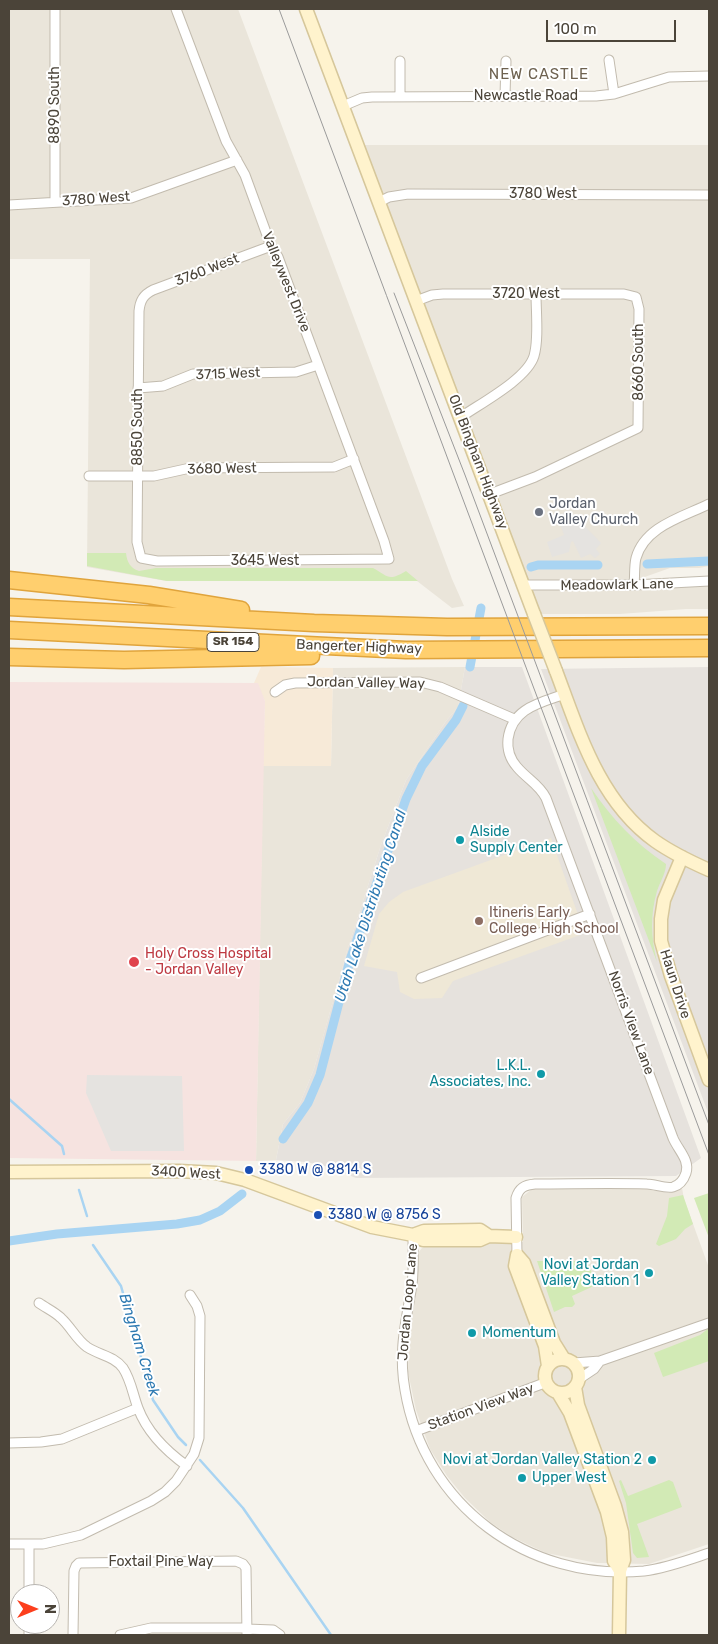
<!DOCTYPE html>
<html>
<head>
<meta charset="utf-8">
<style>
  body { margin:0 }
  #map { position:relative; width:718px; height:1644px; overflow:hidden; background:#f6f3ec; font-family:Rubik,sans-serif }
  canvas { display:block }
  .frame { position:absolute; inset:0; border:10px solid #4b4439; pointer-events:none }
  .north { position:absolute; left:10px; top:1584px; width:50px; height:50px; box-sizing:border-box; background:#fff; border:1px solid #b7b4b0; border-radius:50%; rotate:90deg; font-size:14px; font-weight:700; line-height:20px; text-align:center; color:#4b4439 }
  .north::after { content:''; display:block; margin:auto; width:18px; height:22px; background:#fc3f1d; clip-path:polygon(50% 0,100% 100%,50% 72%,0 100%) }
  .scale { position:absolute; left:546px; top:20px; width:130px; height:22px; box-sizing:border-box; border:2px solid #4b4439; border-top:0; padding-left:6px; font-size:15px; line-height:18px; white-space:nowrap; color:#4b4439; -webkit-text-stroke:4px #fff; paint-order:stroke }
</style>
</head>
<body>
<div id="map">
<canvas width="718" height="1644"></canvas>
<div class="frame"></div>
<div class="north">N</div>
<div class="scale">100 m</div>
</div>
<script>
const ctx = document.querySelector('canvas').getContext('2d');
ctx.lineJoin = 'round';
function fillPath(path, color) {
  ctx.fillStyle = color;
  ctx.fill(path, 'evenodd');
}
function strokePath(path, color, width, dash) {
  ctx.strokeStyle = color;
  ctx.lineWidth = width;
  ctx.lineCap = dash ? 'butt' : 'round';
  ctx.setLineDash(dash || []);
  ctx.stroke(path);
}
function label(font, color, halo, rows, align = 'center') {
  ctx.font = font + ' Rubik,sans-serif';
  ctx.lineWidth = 4;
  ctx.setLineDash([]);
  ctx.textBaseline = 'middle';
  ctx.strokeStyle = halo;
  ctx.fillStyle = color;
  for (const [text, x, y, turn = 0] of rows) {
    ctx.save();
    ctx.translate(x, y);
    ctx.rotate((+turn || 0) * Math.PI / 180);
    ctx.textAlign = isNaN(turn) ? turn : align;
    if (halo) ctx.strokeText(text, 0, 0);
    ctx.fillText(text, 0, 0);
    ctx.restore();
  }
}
const residential = new Path2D(`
  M 9,9 L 238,9 L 452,579 L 464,606 L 452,608 L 417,581 L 166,581 L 87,567 L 90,259 L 9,259 Z
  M 361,145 L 709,145 L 709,566 L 699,568 L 670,568 L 639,579 L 528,582 L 400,241 Z
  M 709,579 L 709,609 L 686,609 L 620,614 L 538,614 L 531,589 Z
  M 465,667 L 458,707 L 446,721 L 406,780 L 381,845 L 347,951 L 314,1069 L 300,1103 L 283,1124 L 276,1160 L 256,1161 L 263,766 L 331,766 L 333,668 Z
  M 682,1188 L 684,1199 L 709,1268 L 709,1544 L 649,1564 L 597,1563 L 546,1553 L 512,1537 L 490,1522 L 465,1498 L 447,1476 L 430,1449 L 416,1410 L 408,1372 L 409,1333 L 417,1288 L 418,1253 L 422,1248 L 429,1245 L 523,1242 L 522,1197 L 532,1189 L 650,1189 L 669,1193 Z`);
const commercial = new Path2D(`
  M 261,667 L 333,668 L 331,766 L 263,766 L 265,701 L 254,683 Z`);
const industrial = new Path2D(`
  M 465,667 L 522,667 L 701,1158 L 676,1176 L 356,1178 L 329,1167 L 306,1162 L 276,1160 L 283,1124 L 300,1103 L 314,1069 L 347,951 L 381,845 L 406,780 L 446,721 L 458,707 Z
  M 709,667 L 709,1115 L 541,669 Z`);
const education = new Path2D(`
  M 551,838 L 583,929 L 580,935 L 453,981 L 442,998 L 414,999 L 400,992 L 397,972 L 364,966 L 379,914 L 389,902 L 403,892 Z`);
const medical = new Path2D(`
  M 9,682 L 258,683 L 265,701 L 256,1161 L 9,1158 Z`);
const green = new Path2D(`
  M 87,553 L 126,553 C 127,562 130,568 139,571 L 156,568 L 373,568 C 388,576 388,582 406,571 L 418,581 L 167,581 L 87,566 Z
  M 591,788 C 612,819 635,843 666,864 C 666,873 660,882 657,891 C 650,915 651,938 657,962 Z
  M 709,1193 L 709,1238 L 694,1198 Z
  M 683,1195 L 693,1224 L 685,1229 L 676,1239 L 659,1246 L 656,1244 L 667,1216 L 669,1198 Z
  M 537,1261 L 583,1261 L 589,1265 L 596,1285 L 572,1296 L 575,1304 L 572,1307 L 565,1307 L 554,1312 Z
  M 709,1328 L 709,1361 L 663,1377 L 654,1353 L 700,1335 Z
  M 621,1480 L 628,1496 L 669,1480 L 673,1482 L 682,1507 L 637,1524 L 649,1557 L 637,1558 L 633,1553 L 626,1503 L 619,1481 Z`);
const parking = new Path2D(`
  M 569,510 L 601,543 L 596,549 L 600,554 L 595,558 L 590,554 L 581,558 L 573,541 L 571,542 L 569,552 L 552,557 L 547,542 L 564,535 L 557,516 Z
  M 87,1075 L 182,1076 L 184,1151 L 111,1151 L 86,1093 Z`);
const stream = new Path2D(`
  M 9,1099 L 62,1146 L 64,1154
  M 79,1190 L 87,1216
  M 93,1245 L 121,1286 L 153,1400 L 178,1437 L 186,1445
  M 200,1460 L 243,1508 L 331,1635`);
const canal = new Path2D(`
  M 647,564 L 709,561
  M 531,567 L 538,565 L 598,565
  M 470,667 L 481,608
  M 283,1139 L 308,1103 L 320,1075 L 350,960 L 406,799 L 422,766 L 456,720 L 463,706
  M 9,1241 L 57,1234 L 177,1224 L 200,1220 L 220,1211 L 242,1194`);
const street = new Path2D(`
  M 55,9 L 55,201
  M 176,9 L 226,141 L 245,175 L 271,246 L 278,257 L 384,541 L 389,559 L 157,561 L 141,558 L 137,542 L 139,311 C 140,301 143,295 153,290 L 271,246
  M 609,60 L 614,94
  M 400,61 L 400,96
  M 505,96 L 506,61
  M 343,106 L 362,98 L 372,97 L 596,96 L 614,94 L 669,77 L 709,76
  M 379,202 L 389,197 L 408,194 L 709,195
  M 9,205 L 131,198 L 237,160
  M 416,301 L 432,295 L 443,294 L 624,294 L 636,297 L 639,309 L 638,428 L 535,477 L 490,494
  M 138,388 L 163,386 L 193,374 L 296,372 L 318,365
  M 461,417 C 481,403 527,379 534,356 C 539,339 536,312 536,294
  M 89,476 L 154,476 L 190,468 L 334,467 L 354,459
  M 524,585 L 634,585 L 709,581
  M 634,585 C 635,576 634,566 636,558 C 645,526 683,517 709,504
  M 275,692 L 285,685 L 295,683 L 420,682 L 440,687 L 514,719
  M 421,978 L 590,914
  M 413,1235 C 413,1252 414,1269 412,1285 C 406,1322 398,1351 405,1390 C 424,1505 528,1582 644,1571 C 667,1568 688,1560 709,1553
  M 517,1255 L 516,1198 C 519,1188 524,1185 535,1184 C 572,1184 610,1183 647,1184 C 655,1184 665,1189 673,1187 C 680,1185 684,1179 686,1173 C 690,1160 678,1150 673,1138 L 546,798 C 539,784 527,779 517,767 C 510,759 507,749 508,739 C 512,708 540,703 565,694
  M 39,1303 C 46,1308 55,1312 61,1318 C 71,1327 76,1339 87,1347 C 99,1355 114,1356 123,1368 C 131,1380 133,1395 138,1408 C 147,1432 166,1451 187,1466
  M 574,1363 L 600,1361 L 709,1323
  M 579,1379 L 594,1369 L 600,1361
  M 416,1431 L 547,1382
  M 9,1443 L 41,1442 L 62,1439 L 138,1408
  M 9,1544 L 43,1544 L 81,1535 L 151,1501 L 165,1492 L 176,1481 L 194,1454 L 199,1438 L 200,1316 L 197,1306 L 190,1295
  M 29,1545 L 29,1594
  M 29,1624 L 29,1635
  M 247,1629 L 273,1630 L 280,1635
  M 73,1635 L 74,1571 L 76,1566 L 79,1563 L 236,1561 L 243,1564 L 246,1568 L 247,1635
  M 120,1635 L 151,1628 L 247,1628`);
const secondary = new Path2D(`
  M 306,9 L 534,614
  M 556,671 C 579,732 599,801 655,841 C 672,853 691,862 709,870
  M 682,857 L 664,900 L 661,919 L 661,941 L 671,976 L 709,1080
  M 9,1172 L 179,1171 L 216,1173 L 245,1180 L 372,1227 L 413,1235 L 423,1240 L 480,1240 L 489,1236
  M 413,1235 L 424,1231 L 480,1230 L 489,1236 L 516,1237
  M 517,1255 L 515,1266 L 545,1346 L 548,1366
  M 517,1255 L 524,1263 L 554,1343 L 564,1359
  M545 1376a17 17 0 1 1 34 0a17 17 0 1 1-34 0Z
  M 575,1387 L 578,1405 L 615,1506 L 622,1532 L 624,1560 L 620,1571 L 619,1635
  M 558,1393 L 570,1413 L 607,1512 L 613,1537 L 614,1561 L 620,1571`);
const highway = new Path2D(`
  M 9,580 L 149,595 L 241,610
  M 9,607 L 314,623 L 447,627 L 709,626
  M 9,630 L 406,650 L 709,648
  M 9,657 L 124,660 L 311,656`);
const tram = new Path2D(`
  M 279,9 L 709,1155
  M 394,293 L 465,475 L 709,1125`);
const secondaryBridge = new Path2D(`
  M 534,614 L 556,671`);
const markers = [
  [539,512,5,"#6b7280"],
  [460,840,5,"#0f9aa8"],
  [479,921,5,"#8d6e63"],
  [134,962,6,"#e0444e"],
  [541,1074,5,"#0f9aa8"],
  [249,1170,5,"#1a4fb4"],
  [318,1215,5,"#1a4fb4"],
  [649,1273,5,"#0f9aa8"],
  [472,1333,5,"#0f9aa8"],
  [652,1460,5,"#0f9aa8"],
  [522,1478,5,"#0f9aa8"]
];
const shields = [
  [233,642,52]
];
const shieldNames = [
  ["SR 154",233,642]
];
const streetNames = [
  ["Newcastle Road",526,96],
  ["8890 South",55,105,-90],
  ["3780 West",543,194],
  ["3780 West",96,199,-4],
  ["3760 West",207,270,-21],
  ["Valleywest Drive",286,282,68],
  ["3720 West",526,294],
  ["8660 South",639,362,-90],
  ["3715 West",228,374,-2],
  ["8850 South",138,427,-90],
  ["Old Bingham Highway",478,462,69],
  ["3680 West",222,469,-1],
  ["3645 West",265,561],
  ["Meadowlark Lane",617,585,-1],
  ["Bangerter Highway",359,647,2],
  ["Jordan Valley Way",366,683,1],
  ["Haun Drive",675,984,72],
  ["Norris View Lane",631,1023,70],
  ["3400 West",186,1173,3],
  ["Jordan Loop Lane",408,1302,-85],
  ["Station View Way",481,1407,-20],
  ["Foxtail Pine Way",161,1562]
];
const worshipNames = [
  ["Jordan",549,504],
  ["Valley Church",549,520]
];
const cultureNames = [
  ["Alside",470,832],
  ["Supply Center",470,848],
  ["L.K.L.",531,1066,"right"],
  ["Associates, Inc.",531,1082,"right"],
  ["Novi at Jordan",639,1265,"right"],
  ["Valley Station 1",639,1281,"right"],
  ["Momentum",482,1333],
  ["Novi at Jordan Valley Station 2",642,1460,"right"],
  ["Upper West",532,1478]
];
const educationNames = [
  ["Itineris Early",489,913],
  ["College High School",489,929]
];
const healthNames = [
  ["Holy Cross Hospital",145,954],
  ["- Jordan Valley",145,970]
];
const transitNames = [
  ["3380 W @ 8814 S",259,1170],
  ["3380 W @ 8756 S",328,1215]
];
const neighbourhoodNames = [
  ["NEW CASTLE",539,75]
];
const waterNames = [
  ["Utah Lake Distributing Canal",371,906,-72],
  ["Bingham Creek",139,1345,73]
];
fillPath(residential, '#eae5da');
fillPath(commercial, '#f7ead8');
fillPath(industrial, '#e6e2dd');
fillPath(education, '#efe8d6');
fillPath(medical, '#f6e3e0');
fillPath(green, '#d2eab5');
fillPath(parking, '#e5e3e0');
strokePath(stream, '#a9d4f2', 2.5);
strokePath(canal, '#a9d4f2', 9);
strokePath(street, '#c2bbae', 11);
strokePath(secondary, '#d6c79b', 15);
strokePath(highway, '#e0a43c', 19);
strokePath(street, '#fff', 9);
strokePath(secondary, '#fff3cd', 12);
strokePath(highway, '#ffcf6e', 16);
strokePath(tram, '#9a9a9a', 1);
strokePath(secondaryBridge, '#d6c79b', 15, []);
strokePath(secondaryBridge, '#fff3cd', 12);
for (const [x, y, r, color] of markers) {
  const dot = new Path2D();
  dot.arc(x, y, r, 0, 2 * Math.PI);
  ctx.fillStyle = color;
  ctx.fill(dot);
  strokePath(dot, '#fff', 2);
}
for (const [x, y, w] of shields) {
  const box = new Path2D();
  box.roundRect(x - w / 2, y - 9.5, w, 19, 4);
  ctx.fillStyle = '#fff';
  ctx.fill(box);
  strokePath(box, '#4b4439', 1);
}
label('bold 12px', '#4b4439', null, shieldNames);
label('14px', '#4b4439', '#fff', streetNames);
label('14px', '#5b616d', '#fff', worshipNames, 'left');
label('14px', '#0d838f', '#fff', cultureNames, 'left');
label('14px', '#785e54', '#fff', educationNames, 'left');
label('14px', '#be3a42', '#fff', healthNames, 'left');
label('14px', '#164399', '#fff', transitNames, 'left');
ctx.letterSpacing = '1px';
label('15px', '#6e6250', '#fff', neighbourhoodNames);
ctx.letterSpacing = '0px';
label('italic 15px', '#2e7ab2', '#fff', waterNames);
</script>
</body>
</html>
